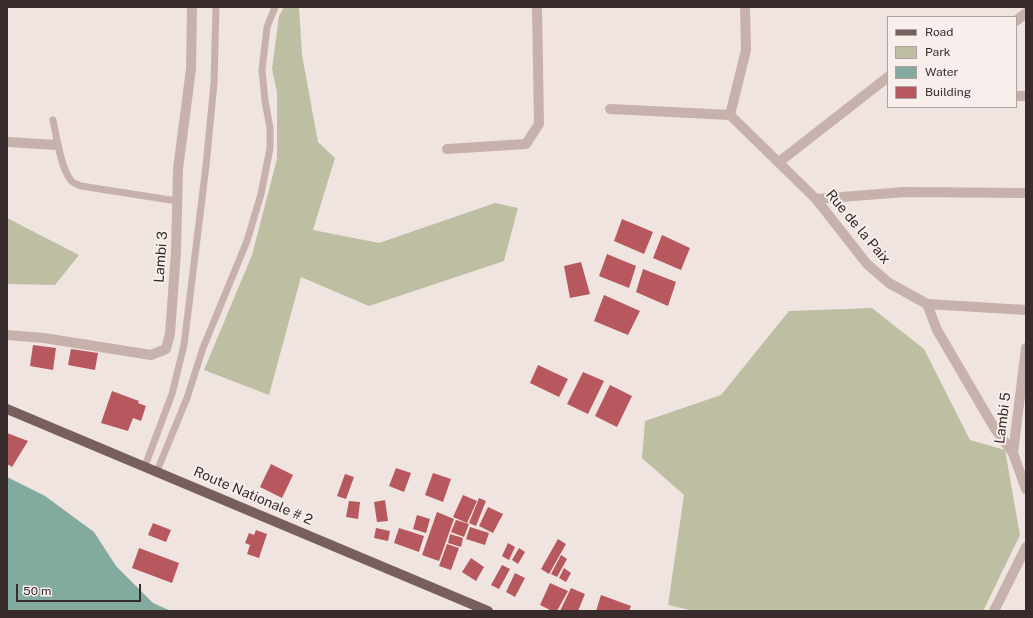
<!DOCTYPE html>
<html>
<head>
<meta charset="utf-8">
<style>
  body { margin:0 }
  #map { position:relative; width:1033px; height:618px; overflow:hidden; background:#f0e4e0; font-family:"Public Sans",sans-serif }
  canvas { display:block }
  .frame { position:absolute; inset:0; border:8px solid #372b2b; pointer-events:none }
  .legend { position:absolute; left:887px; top:16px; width:130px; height:92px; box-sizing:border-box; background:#f8efec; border:1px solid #aba19f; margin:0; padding:5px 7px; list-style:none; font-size:12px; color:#372b2b }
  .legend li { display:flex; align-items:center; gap:8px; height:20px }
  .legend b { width:20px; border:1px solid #aba19f }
  .scale { position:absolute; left:16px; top:584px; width:125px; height:18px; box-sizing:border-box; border:2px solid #372b2b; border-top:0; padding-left:5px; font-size:12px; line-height:14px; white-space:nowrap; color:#372b2b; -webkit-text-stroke:3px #f8efec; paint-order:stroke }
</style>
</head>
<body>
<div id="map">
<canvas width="1033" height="618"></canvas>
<div class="frame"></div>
<ul class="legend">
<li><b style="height:5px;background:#775f5e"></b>Road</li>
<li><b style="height:11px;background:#bdbea2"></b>Park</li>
<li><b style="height:11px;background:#83aa9f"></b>Water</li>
<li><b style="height:11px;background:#b7575e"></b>Building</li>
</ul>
<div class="scale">50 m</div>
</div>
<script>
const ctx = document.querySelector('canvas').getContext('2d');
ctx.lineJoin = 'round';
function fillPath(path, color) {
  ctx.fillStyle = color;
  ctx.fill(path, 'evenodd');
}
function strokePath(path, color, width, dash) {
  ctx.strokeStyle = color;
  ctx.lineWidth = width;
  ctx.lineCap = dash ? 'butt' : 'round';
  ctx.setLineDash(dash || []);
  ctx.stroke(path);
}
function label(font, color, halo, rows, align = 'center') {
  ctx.font = font + ' "Public Sans",sans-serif';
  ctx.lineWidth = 4;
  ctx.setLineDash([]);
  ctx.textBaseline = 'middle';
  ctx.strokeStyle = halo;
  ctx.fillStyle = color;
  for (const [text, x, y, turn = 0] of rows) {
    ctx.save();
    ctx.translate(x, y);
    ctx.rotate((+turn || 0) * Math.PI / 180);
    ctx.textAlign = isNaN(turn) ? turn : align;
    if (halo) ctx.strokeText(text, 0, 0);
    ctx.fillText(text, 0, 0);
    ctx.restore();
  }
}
const green = new Path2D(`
  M 284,7 L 299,7 L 302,55 L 318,142 L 335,158 L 313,230 L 379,243 L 495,203 L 518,208 L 504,261 L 369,306 L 301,277 L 269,395 L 204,370 L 252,255 L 277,159 L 277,92 L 272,69 L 279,16 Z
  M 7,218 L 79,255 L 55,285 L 7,284 Z
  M 872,308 L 924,349 L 970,440 L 1005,450 L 1020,535 L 983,611 L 694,611 L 668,605 L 684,495 L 642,458 L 645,421 L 721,395 L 789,311 Z`);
const water = new Path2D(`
  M 7,477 L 45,496 L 94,532 L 116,566 L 153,603 L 171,611 L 7,611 Z`);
const building = new Path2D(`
  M 622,219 L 653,232 L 644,254 L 614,241 Z
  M 662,235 L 690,248 L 681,270 L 653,258 Z
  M 607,254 L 636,266 L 629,288 L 599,276 Z
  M 581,262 L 590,294 L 570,298 L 564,266 Z
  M 643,269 L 676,282 L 668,306 L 636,292 Z
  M 604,295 L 640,311 L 628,335 L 594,321 Z
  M 33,345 L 56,348 L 53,370 L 30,366 Z
  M 71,349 L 98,353 L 95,370 L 68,365 Z
  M 538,365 L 568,379 L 559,397 L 530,383 Z
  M 583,372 L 604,381 L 588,414 L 567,404 Z
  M 610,385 L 632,396 L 617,427 L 595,416 Z
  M 112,391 L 139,401 L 138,403 L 146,406 L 141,421 L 133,418 L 128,431 L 101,423 Z
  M 7,433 L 28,441 L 12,467 L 7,464 Z
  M 271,464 L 293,475 L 282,498 L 260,487 Z
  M 396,468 L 411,473 L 404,492 L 389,486 Z
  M 433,473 L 451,479 L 443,502 L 425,495 Z
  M 345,474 L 354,477 L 346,499 L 337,496 Z
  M 463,495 L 477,501 L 467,523 L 453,517 Z
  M 479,498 L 486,501 L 476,526 L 469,523 Z
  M 385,500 L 388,521 L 377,522 L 374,502 Z
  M 349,501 L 360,502 L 358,519 L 346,517 Z
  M 488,507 L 503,514 L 493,533 L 479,526 Z
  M 437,512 L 454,519 L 439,561 L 422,555 Z
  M 417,515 L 430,519 L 426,533 L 413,529 Z
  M 456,520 L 469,524 L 464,537 L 451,532 Z
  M 153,523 L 171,530 L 166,542 L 148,535 Z
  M 470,527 L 489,533 L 485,545 L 466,539 Z
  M 376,528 L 390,531 L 388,541 L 374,538 Z
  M 399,528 L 424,536 L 419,552 L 394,543 Z
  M 256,530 L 267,534 L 259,558 L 247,554 L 250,545 L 245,543 L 249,533 L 254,535 Z
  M 450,534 L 463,538 L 461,547 L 448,543 Z
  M 558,539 L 566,544 L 549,574 L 541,569 Z
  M 508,543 L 515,547 L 509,560 L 502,556 Z
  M 447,544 L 459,548 L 451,570 L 439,566 Z
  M 139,548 L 179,563 L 172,583 L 132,568 Z
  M 519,548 L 525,552 L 518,564 L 512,560 Z
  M 561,555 L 567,559 L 557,577 L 551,574 Z
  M 471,558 L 484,567 L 476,581 L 462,572 Z
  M 502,565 L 510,569 L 499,589 L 491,585 Z
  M 564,568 L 571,573 L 566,582 L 559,578 Z
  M 515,573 L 525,578 L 515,597 L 506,592 Z
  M 550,583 L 568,591 L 557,611 L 552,611 L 540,605 Z
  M 571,588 L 585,594 L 578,611 L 560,611 Z
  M 601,595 L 631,606 L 629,611 L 596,611 Z`);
const lane = new Path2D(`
  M 53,120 C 56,135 61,168 70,179 C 72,183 77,184 81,186 L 177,201
  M 145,466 L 172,394 L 184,345 L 206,166 L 214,83 L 216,7
  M 157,471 L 187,398 L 203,348 L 247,241 L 261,194 L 270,148 L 270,128 L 265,101 L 262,70 L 267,27 L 275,7`);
const street = new Path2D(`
  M 745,7 L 746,50 L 730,115 L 816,199 L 867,264 L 889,283 L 927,304 L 937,330 L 995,429 L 1013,453
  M 1016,21 L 1026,13
  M 1016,96 L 1026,96
  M 610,109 L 730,115
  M 7,142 L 57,145
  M 447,149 L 526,144 L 539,124 L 537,7
  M 779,162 L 888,77
  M 816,199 L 905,192 L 1026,193
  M 927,304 L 1026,310
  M 7,335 L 44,338 L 151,355 L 166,349 L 170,334 L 176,251 L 178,169 L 191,69 L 192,7
  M 1026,348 L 1013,453 L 1026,489
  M 994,611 L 1026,547`);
const primary = new Path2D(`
  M 7,409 L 488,611`);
const streetNames = [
  ["Rue de la Paix",858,227,50],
  ["Lambi 3",161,257,-86],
  ["Lambi 5",1003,418,-83],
  ["Route Nationale # 2",253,496,23]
];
fillPath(green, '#bdbea2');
fillPath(water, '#83aa9f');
fillPath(building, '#b7575e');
strokePath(lane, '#c7b1ad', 7);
strokePath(street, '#c7b1ad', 10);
strokePath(primary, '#775f5e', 10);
label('14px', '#372b2b', '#f8efec', streetNames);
</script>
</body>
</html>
